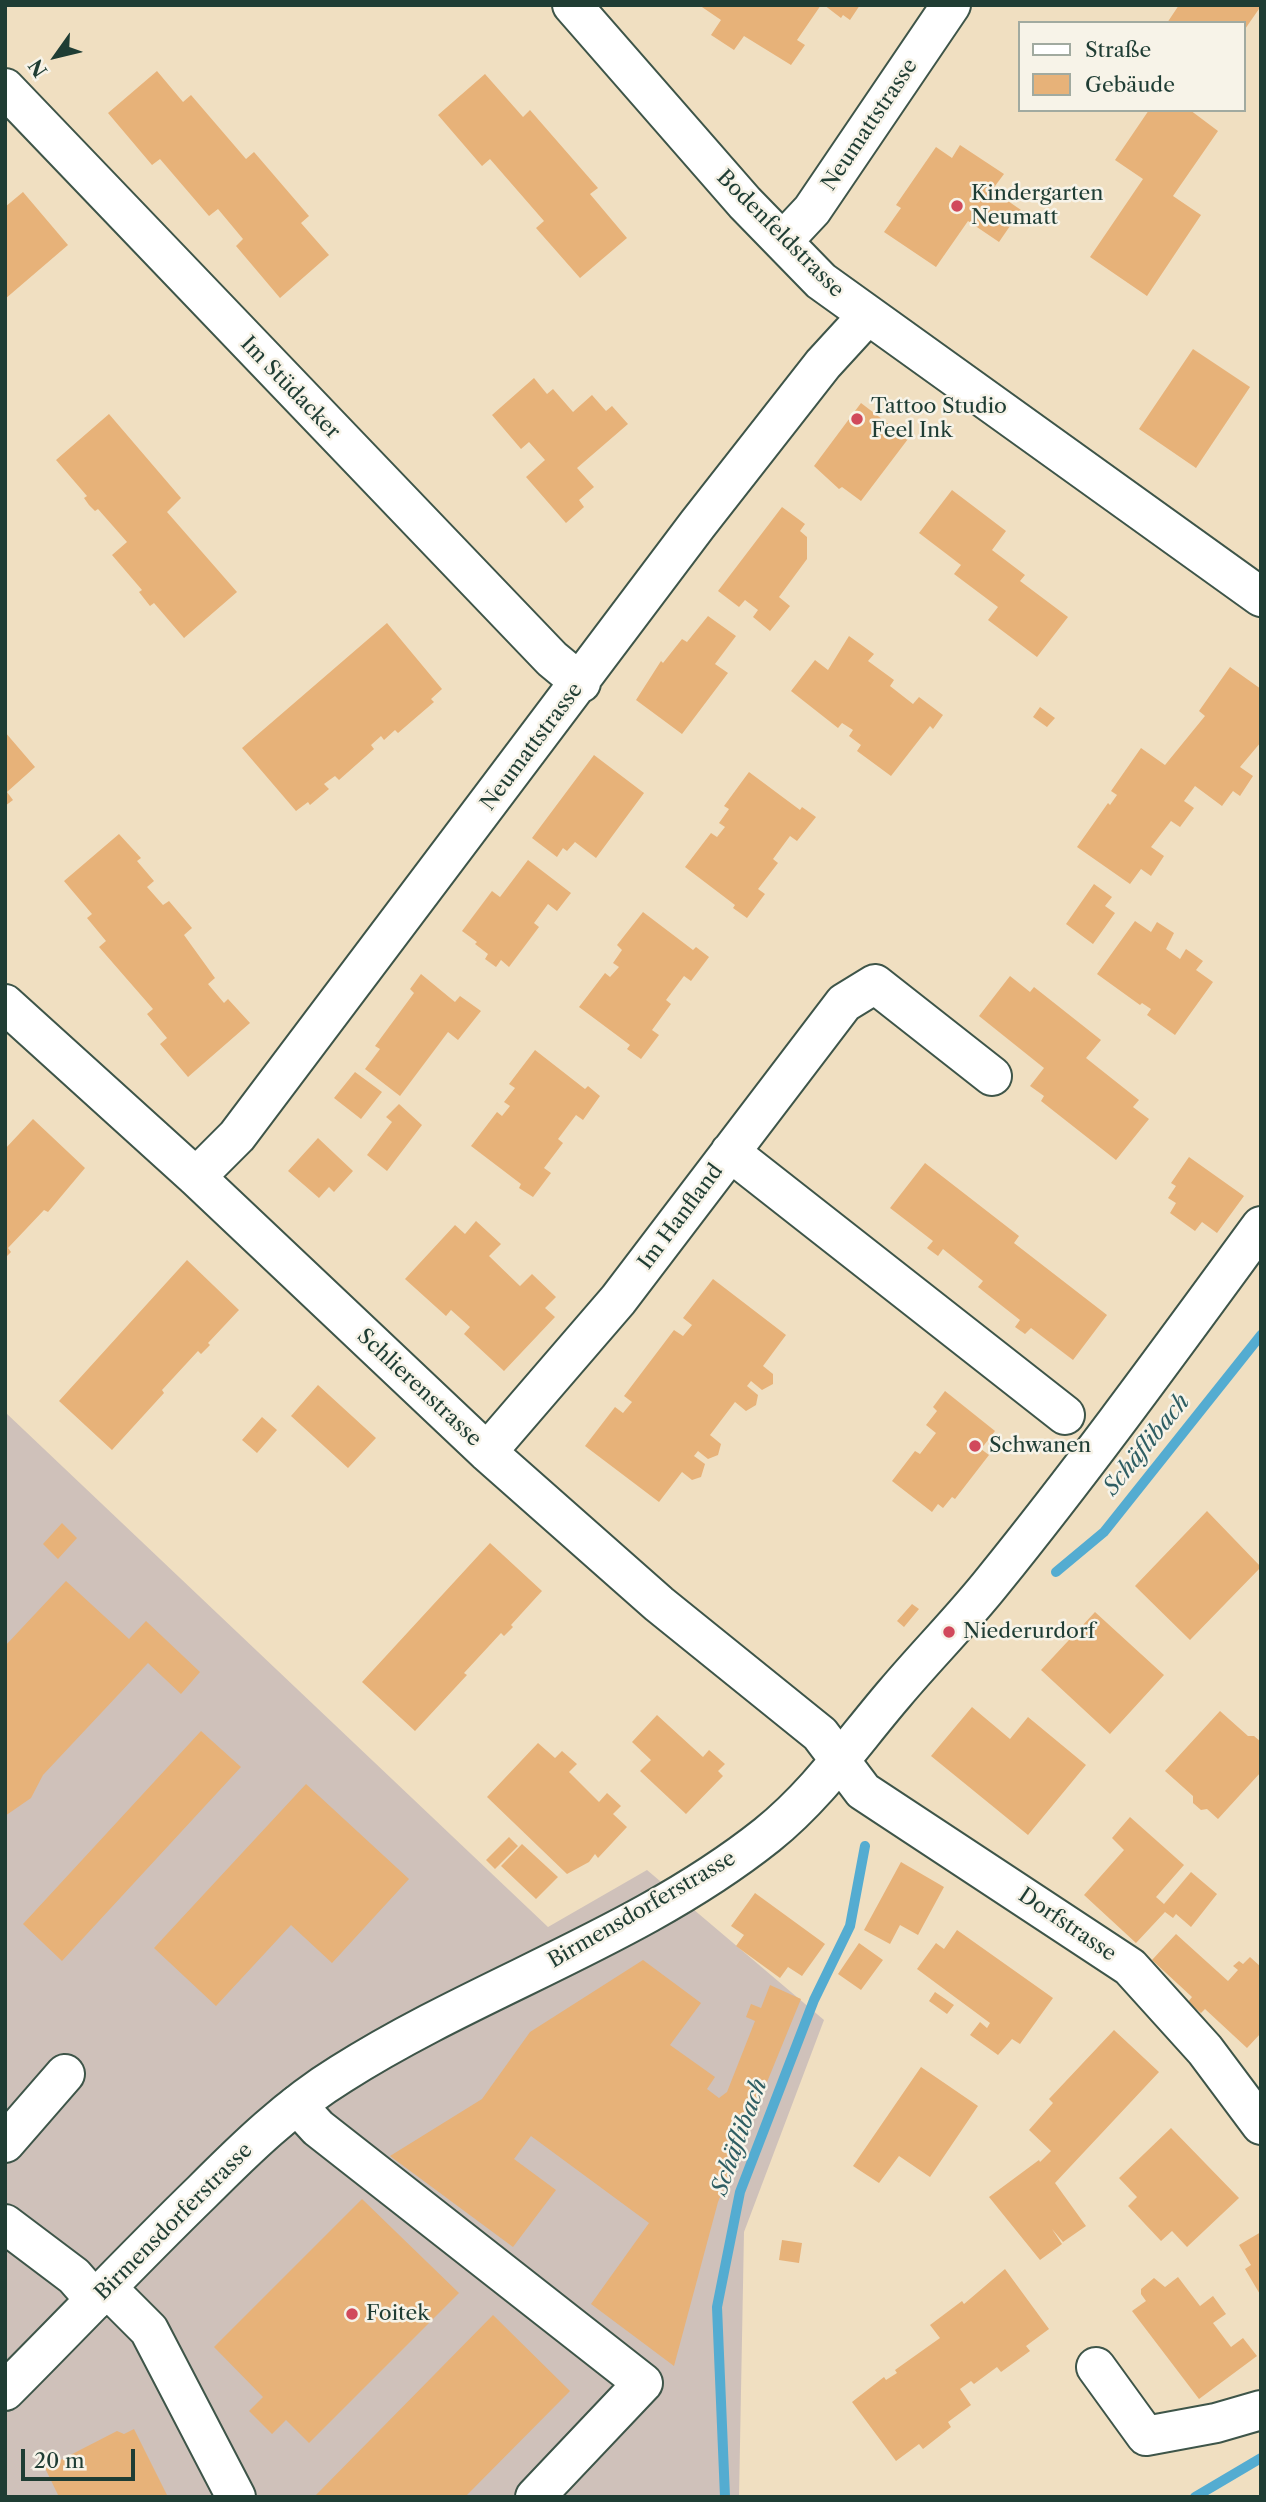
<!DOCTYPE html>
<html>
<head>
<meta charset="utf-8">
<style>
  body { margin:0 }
  #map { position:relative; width:1266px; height:2502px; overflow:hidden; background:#f0dfc1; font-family:"Libre Caslon Text",serif }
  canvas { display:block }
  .frame { position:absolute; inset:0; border:7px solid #1f3d34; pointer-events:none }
  .legend { position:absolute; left:1018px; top:21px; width:228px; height:91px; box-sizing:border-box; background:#f7f3e8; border:2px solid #a1aaa0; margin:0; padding:9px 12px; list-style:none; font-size:21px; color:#1f3d34 }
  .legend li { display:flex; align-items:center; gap:14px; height:35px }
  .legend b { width:35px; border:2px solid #a1aaa0 }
  .north { position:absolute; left:21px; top:21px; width:70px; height:70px; -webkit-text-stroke:5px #f7f3e8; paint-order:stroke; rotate:236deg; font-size:19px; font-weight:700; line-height:28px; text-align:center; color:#1f3d34 }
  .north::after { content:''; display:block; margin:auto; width:24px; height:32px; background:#1f3d34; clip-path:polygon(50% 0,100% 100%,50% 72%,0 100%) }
  .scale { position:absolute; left:21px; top:2449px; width:114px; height:32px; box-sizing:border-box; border:4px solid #1f3d34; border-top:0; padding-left:9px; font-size:21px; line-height:24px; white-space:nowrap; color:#1f3d34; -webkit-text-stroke:5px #f7f3e8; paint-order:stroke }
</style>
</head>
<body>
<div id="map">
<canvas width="1266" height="2502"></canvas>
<div class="frame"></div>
<ul class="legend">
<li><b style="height:9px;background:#fff"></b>Straße</li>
<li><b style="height:19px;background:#e7b279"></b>Gebäude</li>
</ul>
<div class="north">N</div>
<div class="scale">20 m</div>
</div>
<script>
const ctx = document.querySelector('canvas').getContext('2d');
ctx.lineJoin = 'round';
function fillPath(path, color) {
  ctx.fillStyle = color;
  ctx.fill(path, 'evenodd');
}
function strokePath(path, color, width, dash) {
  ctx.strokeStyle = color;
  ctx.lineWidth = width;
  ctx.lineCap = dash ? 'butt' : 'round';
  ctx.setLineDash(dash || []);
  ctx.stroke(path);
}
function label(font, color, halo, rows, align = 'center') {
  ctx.font = font + ' "Libre Caslon Text",serif';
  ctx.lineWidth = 5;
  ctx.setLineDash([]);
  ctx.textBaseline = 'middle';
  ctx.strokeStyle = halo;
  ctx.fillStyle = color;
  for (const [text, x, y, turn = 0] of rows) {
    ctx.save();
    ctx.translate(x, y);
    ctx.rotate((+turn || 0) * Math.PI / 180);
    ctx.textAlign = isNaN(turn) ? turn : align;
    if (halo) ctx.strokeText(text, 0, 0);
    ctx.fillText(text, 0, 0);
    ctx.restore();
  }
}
const industrial = new Path2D(`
  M 5,1412 L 548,1927 L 647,1870 L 824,2020 L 744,2232 L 739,2497 L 5,2497 Z`);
const stream = new Path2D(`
  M 1056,1572 L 1104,1532 L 1261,1335
  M 725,2497 L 717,2307 L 740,2192 L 814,2000 L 850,1926 L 865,1846
  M 1195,2497 L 1261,2458`);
const building = new Path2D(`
  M 699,5 L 821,5 L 797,40 L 805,45 L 791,65 L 744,36 L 734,50 L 711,35 L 721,20 Z
  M 824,5 L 860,5 L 850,20 L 843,15 L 841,18 Z
  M 1179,5 L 1261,5 L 1261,6 L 1243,32 L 1243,23 L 1167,23 Z
  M 157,71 L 183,102 L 191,95 L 246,159 L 254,152 L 309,216 L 301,223 L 329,255 L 280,298 L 236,246 L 243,239 L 218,209 L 209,216 L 160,159 L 152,165 L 108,113 Z
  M 485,74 L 523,117 L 530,110 L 598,188 L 590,194 L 627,238 L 580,278 L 536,228 L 544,221 L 490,159 L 482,166 L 438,115 Z
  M 1149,110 L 1190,110 L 1218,131 L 1173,196 L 1201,215 L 1147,296 L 1090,257 L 1143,179 L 1115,160 Z
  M 960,145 L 1004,174 L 992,190 L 1021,210 L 999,242 L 968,221 L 936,267 L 884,232 L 901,208 L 896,205 L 936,147 L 952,158 Z
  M 23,192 L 68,245 L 5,299 L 5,207 Z
  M 1193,349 L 1250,387 L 1196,468 L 1139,429 Z
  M 534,378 L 547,394 L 553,389 L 573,412 L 592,395 L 606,411 L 612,406 L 628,424 L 577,468 L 594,487 L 579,500 L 584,507 L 566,523 L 526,477 L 545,460 L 529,442 L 521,449 L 492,415 Z
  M 861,403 L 908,439 L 861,501 L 842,487 L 839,489 L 814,466 Z
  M 109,414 L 181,498 L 167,512 L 237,592 L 184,638 L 154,603 L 150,606 L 139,592 L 142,590 L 112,555 L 127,542 L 98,509 L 95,511 L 89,505 L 84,498 L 87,496 L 56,460 Z
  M 952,490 L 1006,531 L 992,550 L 1025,575 L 1020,581 L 1068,617 L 1037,657 L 988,620 L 998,607 L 954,574 L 961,565 L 919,533 Z
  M 782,507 L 805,524 L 800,531 L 807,537 L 807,559 L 779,597 L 790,606 L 770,631 L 753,617 L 758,610 L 745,600 L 739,607 L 718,591 Z
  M 708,616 L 736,636 L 715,664 L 728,673 L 682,734 L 636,700 L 661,661 L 663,663 L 682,639 L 687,642 Z
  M 387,623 L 442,689 L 431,699 L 434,702 L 398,733 L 395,730 L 384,740 L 381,736 L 371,745 L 374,749 L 339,780 L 335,776 L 324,784 L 329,789 L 310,805 L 308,802 L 296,811 L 242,748 Z
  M 849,636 L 874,654 L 868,661 L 894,680 L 890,686 L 913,704 L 919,697 L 943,715 L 933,729 L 930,726 L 891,776 L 857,751 L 861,745 L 849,736 L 853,730 L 842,723 L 838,728 L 791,691 L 815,660 L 828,670 Z
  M 1230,667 L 1261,689 L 1261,742 L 1240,767 L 1253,776 L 1240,796 L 1233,791 L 1222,806 L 1195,786 L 1184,801 L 1194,808 L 1180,827 L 1171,821 L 1151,847 L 1164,856 L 1151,876 L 1141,869 L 1130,884 L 1077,847 L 1108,803 L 1110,805 L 1117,795 L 1111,791 L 1141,748 L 1165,765 L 1205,716 L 1199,711 Z
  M 1040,707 L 1055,718 L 1047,727 L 1033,717 Z
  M 5,732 L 35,767 L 7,792 L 13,800 L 5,806 Z
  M 594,755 L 644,793 L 596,858 L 575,842 L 567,851 L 563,848 L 557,857 L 532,838 Z
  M 749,772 L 800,810 L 802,807 L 816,817 L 797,841 L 790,836 L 773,859 L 778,863 L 758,889 L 765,894 L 747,918 L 733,908 L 735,905 L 685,867 L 711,833 L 717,837 L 725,827 L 719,823 L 729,809 L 724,806 Z
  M 119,834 L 141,858 L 137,861 L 154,881 L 147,887 L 163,905 L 169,901 L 192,928 L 184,935 L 215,978 L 208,984 L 224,1003 L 228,999 L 250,1023 L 188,1077 L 160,1044 L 167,1038 L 147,1014 L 153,1009 L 99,947 L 106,941 L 87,918 L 92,914 L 64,881 Z
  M 528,860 L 571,893 L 557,911 L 548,904 L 534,923 L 539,927 L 509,967 L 501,960 L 496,967 L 485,959 L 488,954 L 475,944 L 477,942 L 462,931 L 492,891 L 500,897 Z
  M 1094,884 L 1112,897 L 1105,906 L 1115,913 L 1093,944 L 1066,924 Z
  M 643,912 L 693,950 L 696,947 L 709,957 L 691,981 L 684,976 L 666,1000 L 671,1004 L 652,1030 L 659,1035 L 641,1059 L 627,1049 L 630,1045 L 579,1007 L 605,973 L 610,977 L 619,967 L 613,963 L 622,950 L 617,945 Z
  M 1135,921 L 1151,932 L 1157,922 L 1174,933 L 1166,949 L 1180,959 L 1186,949 L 1203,961 L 1196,970 L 1213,982 L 1175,1035 L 1147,1015 L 1151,1009 L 1142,1003 L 1140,1005 L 1097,974 Z
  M 421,974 L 455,1002 L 460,996 L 481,1011 L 458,1040 L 448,1032 L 400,1096 L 365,1069 L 380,1049 L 375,1046 L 414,993 L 410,989 Z
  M 1010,976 L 1030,992 L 1034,987 L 1101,1040 L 1086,1058 L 1139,1100 L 1133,1107 L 1149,1119 L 1116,1160 L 1041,1101 L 1044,1096 L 1030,1086 L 1044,1068 L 979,1016 Z
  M 535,1050 L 585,1089 L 588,1086 L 600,1096 L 583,1120 L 576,1115 L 558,1139 L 563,1143 L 544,1168 L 551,1173 L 533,1197 L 519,1188 L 521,1184 L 471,1146 L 497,1112 L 502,1116 L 510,1106 L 504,1102 L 515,1088 L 509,1084 Z
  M 355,1072 L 382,1092 L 361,1119 L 334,1098 Z
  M 399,1104 L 422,1125 L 387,1171 L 367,1155 L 392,1122 L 386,1117 Z
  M 33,1119 L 85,1168 L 48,1212 L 44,1210 L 8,1248 L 11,1252 L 5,1258 L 5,1149 Z
  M 318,1138 L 353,1171 L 334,1192 L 329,1187 L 319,1198 L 288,1171 Z
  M 1189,1157 L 1244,1196 L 1217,1233 L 1202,1222 L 1195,1231 L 1170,1213 L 1176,1203 L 1168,1198 L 1176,1186 L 1171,1183 Z
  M 925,1163 L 1019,1236 L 1014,1243 L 1107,1315 L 1073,1360 L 1031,1328 L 1025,1334 L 1015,1327 L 1020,1320 L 978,1287 L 983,1281 L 943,1249 L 938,1256 L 927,1248 L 933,1241 L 890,1208 Z
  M 476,1221 L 501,1244 L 489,1256 L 520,1286 L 532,1274 L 556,1297 L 545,1308 L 555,1317 L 504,1371 L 464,1334 L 470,1327 L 451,1310 L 446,1316 L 405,1279 L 455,1225 L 465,1234 Z
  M 187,1260 L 239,1310 L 208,1343 L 210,1345 L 201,1354 L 198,1351 L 162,1390 L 164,1393 L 112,1450 L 59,1401 Z
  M 713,1279 L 786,1335 L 763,1366 L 773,1374 L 773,1384 L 762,1390 L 751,1381 L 747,1386 L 758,1395 L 756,1405 L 746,1411 L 735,1402 L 710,1435 L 721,1444 L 718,1455 L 708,1459 L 698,1451 L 694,1456 L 705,1464 L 701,1477 L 692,1480 L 682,1472 L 659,1502 L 585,1446 L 615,1407 L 623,1413 L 632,1402 L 624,1396 L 674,1330 L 683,1336 L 692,1325 L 683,1318 Z
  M 318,1385 L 376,1438 L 348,1468 L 291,1416 Z
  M 945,1391 L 995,1431 L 981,1449 L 989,1455 L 955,1499 L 952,1497 L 943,1508 L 938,1504 L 932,1512 L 892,1481 L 915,1451 L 920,1454 L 936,1433 L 926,1425 L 937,1411 L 933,1407 Z
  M 262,1417 L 277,1430 L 257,1453 L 242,1440 Z
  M 1207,1511 L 1261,1567 L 1190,1640 L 1135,1586 Z
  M 62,1523 L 77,1538 L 58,1559 L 43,1544 Z
  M 490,1543 L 542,1591 L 511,1625 L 513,1627 L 504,1636 L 501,1633 L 464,1673 L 467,1675 L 415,1731 L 362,1682 Z
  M 66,1581 L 129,1639 L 146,1621 L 200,1672 L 181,1694 L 148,1663 L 43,1775 L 31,1798 L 5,1816 L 5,1646 Z
  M 912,1604 L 919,1609 L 904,1627 L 897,1621 Z
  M 1095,1612 L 1164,1675 L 1110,1734 L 1041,1670 Z
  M 972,1707 L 1010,1739 L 1028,1717 L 1086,1765 L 1028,1835 L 931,1756 Z
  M 1220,1711 L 1248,1736 L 1254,1736 L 1261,1742 L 1261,1772 L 1218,1819 L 1207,1809 L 1201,1810 L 1193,1803 L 1193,1796 L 1165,1771 Z
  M 657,1715 L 703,1757 L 709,1750 L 725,1764 L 718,1771 L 723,1776 L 686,1814 L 640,1771 L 651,1760 L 632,1742 Z
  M 201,1731 L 241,1767 L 62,1961 L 23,1924 Z
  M 538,1743 L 555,1758 L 562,1751 L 577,1764 L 569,1772 L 599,1802 L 607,1793 L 621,1806 L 613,1814 L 627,1827 L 598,1858 L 595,1854 L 589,1862 L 567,1874 L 487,1797 Z
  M 306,1784 L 409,1879 L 332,1963 L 291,1925 L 216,2006 L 154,1948 Z
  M 1130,1817 L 1184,1865 L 1156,1897 L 1164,1904 L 1191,1872 L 1217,1894 L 1191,1927 L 1176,1914 L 1173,1918 L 1165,1912 L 1136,1943 L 1084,1895 L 1124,1850 L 1112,1838 Z
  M 509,1837 L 518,1846 L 495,1869 L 486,1860 Z
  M 522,1844 L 558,1877 L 536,1899 L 501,1866 Z
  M 901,1862 L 944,1887 L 918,1935 L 900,1925 L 890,1944 L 864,1930 Z
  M 755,1893 L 825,1944 L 802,1976 L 788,1967 L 780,1978 L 736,1946 L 744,1935 L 731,1926 Z
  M 957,1930 L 1053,1998 L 1020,2044 L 1012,2039 L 998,2055 L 970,2035 L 980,2022 L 987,2028 L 990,2023 L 917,1969 L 936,1943 L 944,1949 Z
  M 1176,1934 L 1228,1981 L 1238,1970 L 1233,1966 L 1239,1961 L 1243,1964 L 1250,1957 L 1261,1967 L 1261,2033 L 1247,2048 L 1205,2009 L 1201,2013 L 1188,2002 L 1192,1997 L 1152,1960 Z
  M 859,1943 L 883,1960 L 861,1990 L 838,1974 Z
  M 643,1960 L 701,2003 L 670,2045 L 715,2077 L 707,2089 L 719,2098 L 727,2092 L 755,2021 L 746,2017 L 751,2004 L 761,2008 L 770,1985 L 801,1999 L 718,2202 L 674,2366 L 591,2304 L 649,2223 L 531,2136 L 514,2159 L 556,2190 L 513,2247 L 390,2156 L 482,2099 L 530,2032 Z
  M 935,1992 L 954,2005 L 947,2014 L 929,2001 Z
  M 1114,2030 L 1159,2072 L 1055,2183 L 1086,2226 L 1063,2242 L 1052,2229 L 1062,2244 L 1040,2260 L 989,2197 L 1039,2160 L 1040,2162 L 1051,2151 L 1029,2130 L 1053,2103 L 1049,2099 Z
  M 921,2067 L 978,2106 L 930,2177 L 899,2156 L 879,2183 L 853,2166 Z
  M 1171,2128 L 1239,2198 L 1187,2247 L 1172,2231 L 1161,2241 L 1128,2206 L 1137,2197 L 1119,2178 Z
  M 362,2199 L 459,2293 L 309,2443 L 286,2420 L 272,2434 L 249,2411 L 263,2397 L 214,2347 Z
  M 1261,2232 L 1261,2296 L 1245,2269 L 1251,2265 L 1239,2245 Z
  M 782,2240 L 802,2243 L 799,2263 L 779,2260 Z
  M 1005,2269 L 1049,2329 L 1026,2346 L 1030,2351 L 1001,2372 L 997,2367 L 974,2384 L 971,2381 L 960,2389 L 971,2405 L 948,2422 L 951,2427 L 923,2449 L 919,2444 L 896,2461 L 852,2402 L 884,2377 L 886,2380 L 897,2373 L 895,2370 L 940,2338 L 930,2325 L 962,2301 L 964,2304 Z
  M 1178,2277 L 1200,2306 L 1213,2296 L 1226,2314 L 1213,2323 L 1231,2347 L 1243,2338 L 1257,2356 L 1199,2399 L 1132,2311 L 1146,2301 L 1141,2294 L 1141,2289 L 1154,2278 L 1165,2287 Z
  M 493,2315 L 570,2391 L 465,2497 L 314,2497 Z
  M 134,2429 L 168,2497 L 59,2497 L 45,2468 L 117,2431 L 124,2434 Z`);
const minor = new Path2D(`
  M 572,5 L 745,203 L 821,281 L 1261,597
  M 5,88 L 552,659 L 581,683
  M 783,241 L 812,210 L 951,5
  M 5,1004 L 196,1177 L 487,1452 L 659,1604 L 820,1734 L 863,1791 L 1130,1967 L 1205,2050 L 1261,2125
  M 730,1152 L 1065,1415
  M 196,1177 L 237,1136 L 697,525 L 823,364 L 867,316
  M 487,1452 L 618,1300 L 844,1003 L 875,984 L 992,1076
  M 297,2105 L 318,2128 L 643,2383 L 535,2497
  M 5,2143 L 65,2074
  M 5,2224 L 74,2276 L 95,2300
  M 107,2288 L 149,2330 L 236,2497
  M 1096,2367 L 1146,2436 L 1216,2423 L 1261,2410`);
const major = new Path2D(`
  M 5,2391 C 71,2325 135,2257 202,2192 C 245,2149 289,2106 341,2074 C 478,1987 639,1937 767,1835 C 818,1794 853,1742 895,1693 C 927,1655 962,1620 993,1581 C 1086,1466 1173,1346 1261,1226`);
const markers = [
  [957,206,7,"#d1495b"],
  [857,419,7,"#d1495b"],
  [975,1446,7,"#d1495b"],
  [949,1632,7,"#d1495b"],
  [352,2314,7,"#d1495b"]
];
const streetNames = [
  ["Neumattstrasse",870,125,-56],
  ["Bodenfeldstrasse",780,234,45],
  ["Im Stüdacker",290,388,46],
  ["Neumattstrasse",532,747,-53],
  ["Im Hanfland",681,1217,-53],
  ["Schlierenstrasse",419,1388,43],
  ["Birmensdorferstrasse",642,1910,-30],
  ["Dorfstrasse",1067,1925,34],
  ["Birmensdorferstrasse",174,2222,-45]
];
const poiNames = [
  ["Kindergarten",971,194],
  ["Neumatt",971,218],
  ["Tattoo Studio",871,407],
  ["Feel Ink",871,431],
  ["Schwanen",989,1446],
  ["Niederurdorf",963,1632],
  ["Foitek",366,2314]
];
const waterNames = [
  ["Schäflibach",1147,1445,-51],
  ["Schäflibach",740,2137,-70]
];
fillPath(industrial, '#cfc1ba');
strokePath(stream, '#54acd1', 10);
fillPath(building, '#e7b279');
strokePath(minor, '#3e5549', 42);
strokePath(major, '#3e5549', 42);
strokePath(minor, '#fff', 38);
strokePath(major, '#fff', 38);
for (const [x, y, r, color] of markers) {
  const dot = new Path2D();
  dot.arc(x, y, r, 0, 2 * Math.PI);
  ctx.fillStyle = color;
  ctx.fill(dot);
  strokePath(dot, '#f7f3e8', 2.5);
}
label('21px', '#1f3d34', '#f7f3e8', streetNames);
label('21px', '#1f3d34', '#f7f3e8', poiNames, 'left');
label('italic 23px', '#2f5e63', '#f7f3e8', waterNames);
</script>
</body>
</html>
